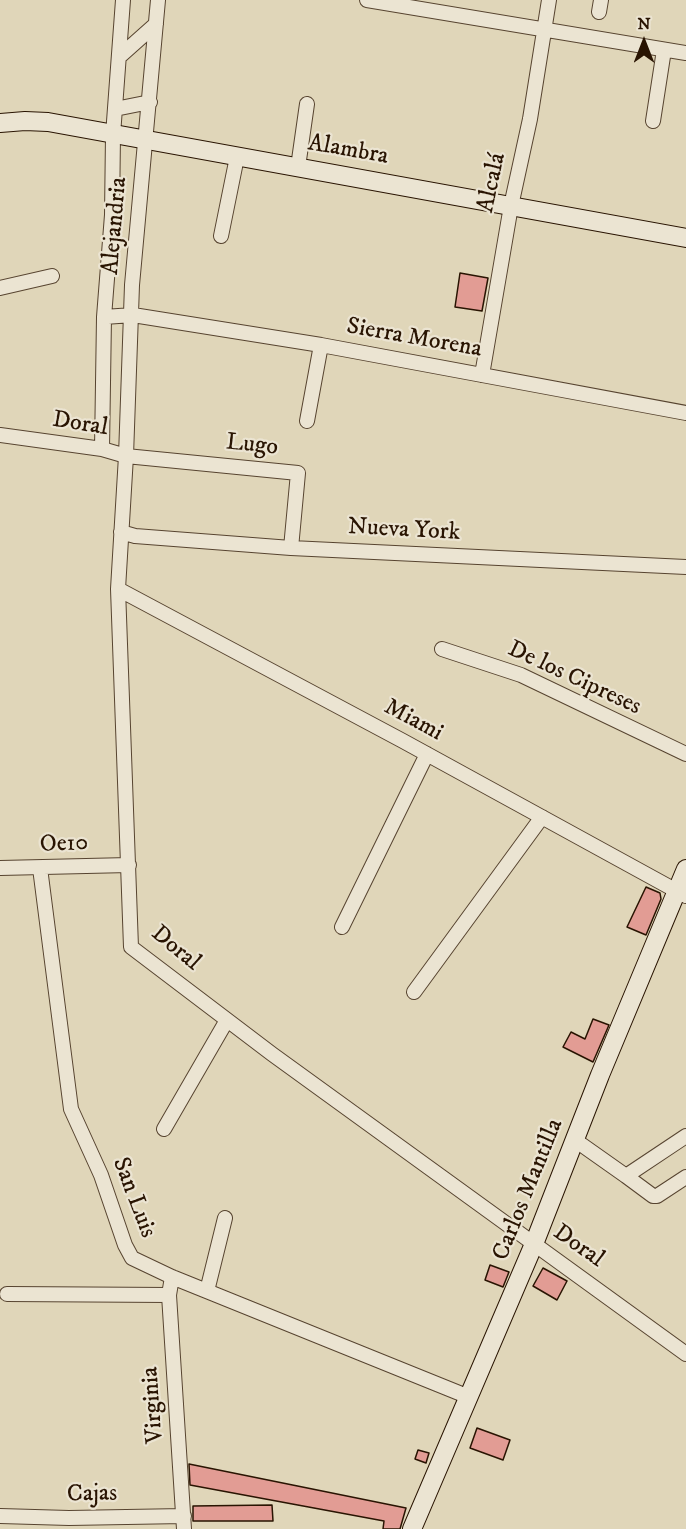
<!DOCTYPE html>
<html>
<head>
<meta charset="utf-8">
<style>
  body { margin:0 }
  #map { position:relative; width:686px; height:1529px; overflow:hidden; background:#e0d6b9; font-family:"IM FELL DW Pica",serif }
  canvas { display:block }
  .north { position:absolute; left:614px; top:12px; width:60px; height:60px; -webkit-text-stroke:4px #ebe4d2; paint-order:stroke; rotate:0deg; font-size:16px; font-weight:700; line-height:24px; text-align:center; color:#291402 }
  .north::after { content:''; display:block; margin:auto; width:21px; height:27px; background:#291402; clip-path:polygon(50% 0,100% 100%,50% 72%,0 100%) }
</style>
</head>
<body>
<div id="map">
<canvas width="686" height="1529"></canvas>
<div class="north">N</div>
</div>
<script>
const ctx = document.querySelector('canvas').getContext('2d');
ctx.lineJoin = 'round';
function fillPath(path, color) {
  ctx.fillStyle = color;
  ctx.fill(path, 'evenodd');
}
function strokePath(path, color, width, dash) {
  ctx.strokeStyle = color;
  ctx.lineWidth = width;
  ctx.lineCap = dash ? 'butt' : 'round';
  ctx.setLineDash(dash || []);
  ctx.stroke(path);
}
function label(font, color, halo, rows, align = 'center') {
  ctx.font = font + ' "IM FELL DW Pica",serif';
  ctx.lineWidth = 4.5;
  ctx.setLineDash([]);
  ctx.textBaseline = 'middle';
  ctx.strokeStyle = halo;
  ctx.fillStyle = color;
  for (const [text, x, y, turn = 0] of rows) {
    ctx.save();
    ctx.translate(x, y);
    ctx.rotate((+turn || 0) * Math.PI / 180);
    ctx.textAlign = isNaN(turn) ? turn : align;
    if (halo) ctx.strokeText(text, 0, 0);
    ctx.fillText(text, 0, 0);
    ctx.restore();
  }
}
const building = new Path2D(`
  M 460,273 L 488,278 L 482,311 L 455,307 Z
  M 646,887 L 660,893 L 661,899 L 646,935 L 627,927 Z
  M 593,1019 L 609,1025 L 593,1062 L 563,1047 L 571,1032 L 585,1039 Z
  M 490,1265 L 509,1272 L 503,1287 L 485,1280 Z
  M 543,1268 L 567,1281 L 557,1300 L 533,1286 Z
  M 477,1428 L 510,1440 L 503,1460 L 470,1448 Z
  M 418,1450 L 429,1453 L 426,1463 L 415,1459 Z
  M 189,1464 L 406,1508 L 400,1529 L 383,1529 L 384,1521 L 190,1485 Z
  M 272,1505 L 273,1521 L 193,1521 L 193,1506 Z`);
const street = new Path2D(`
  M 158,0 L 132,285 L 126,456 L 118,589 L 131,947 L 272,1054 L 686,1354
  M 367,0 L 686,53
  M 599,12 L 601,0
  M 119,57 L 156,24
  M 115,109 L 150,102
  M 653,121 L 664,50
  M 298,167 L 307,104
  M 221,236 L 237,157
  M 0,288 L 52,276
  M 104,317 L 133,315 L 321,345 L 686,413
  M 482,375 L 511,206 L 530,119 L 549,0
  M 307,421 L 321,345
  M 0,435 L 102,449 L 126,456 L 298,473 L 291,548
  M 102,449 L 104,317 L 112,215 L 113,135 L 123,0
  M 121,532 L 135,536 L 291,548 L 686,567
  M 118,589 L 403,741 L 686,896
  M 442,649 L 521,675 L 686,754
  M 0,868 L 129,865
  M 40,868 L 71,1109 L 101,1175 L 125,1245 L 132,1258 L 172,1277 L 469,1397
  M 342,927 L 427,754
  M 414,992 L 542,817
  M 164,1129 L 227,1020
  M 575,1140 L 626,1176 L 686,1136
  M 626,1176 L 653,1196 L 657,1196 L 686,1177
  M 172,1277 L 169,1295 L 184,1529
  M 207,1291 L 225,1218
  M 7,1294 L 169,1295
  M 0,1516 L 69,1518 L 184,1516`);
const secondary = new Path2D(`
  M 0,123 L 25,121 L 48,122 L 686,238
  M 412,1529 L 534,1244 L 600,1075 L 686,869`);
const streetNames = [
  ["Alambra",348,151,10],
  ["Alcalá",493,183,-78],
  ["Alejandria",116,226,-85],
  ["Sierra Morena",414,339,10],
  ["Doral",80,425,9],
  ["Lugo",252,446,6],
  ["Nueva York",404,531,3],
  ["De los Cipreses",574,679,25],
  ["Miami",413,721,28],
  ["Oe10",64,845,-2],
  ["Doral",175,949,40],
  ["Carlos Mantilla",529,1190,-68],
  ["San Luis",133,1198,69],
  ["Doral",578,1247,35],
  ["Virginia",154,1405,-94],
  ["Cajas",92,1495,-1]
];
fillPath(building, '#e29c94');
strokePath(building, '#291402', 1.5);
strokePath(street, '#574430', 16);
strokePath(secondary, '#291402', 20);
strokePath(street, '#ebe4d2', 14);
strokePath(secondary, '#ebe4d2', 18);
label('24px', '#291402', '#ebe4d2', streetNames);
</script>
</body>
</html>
